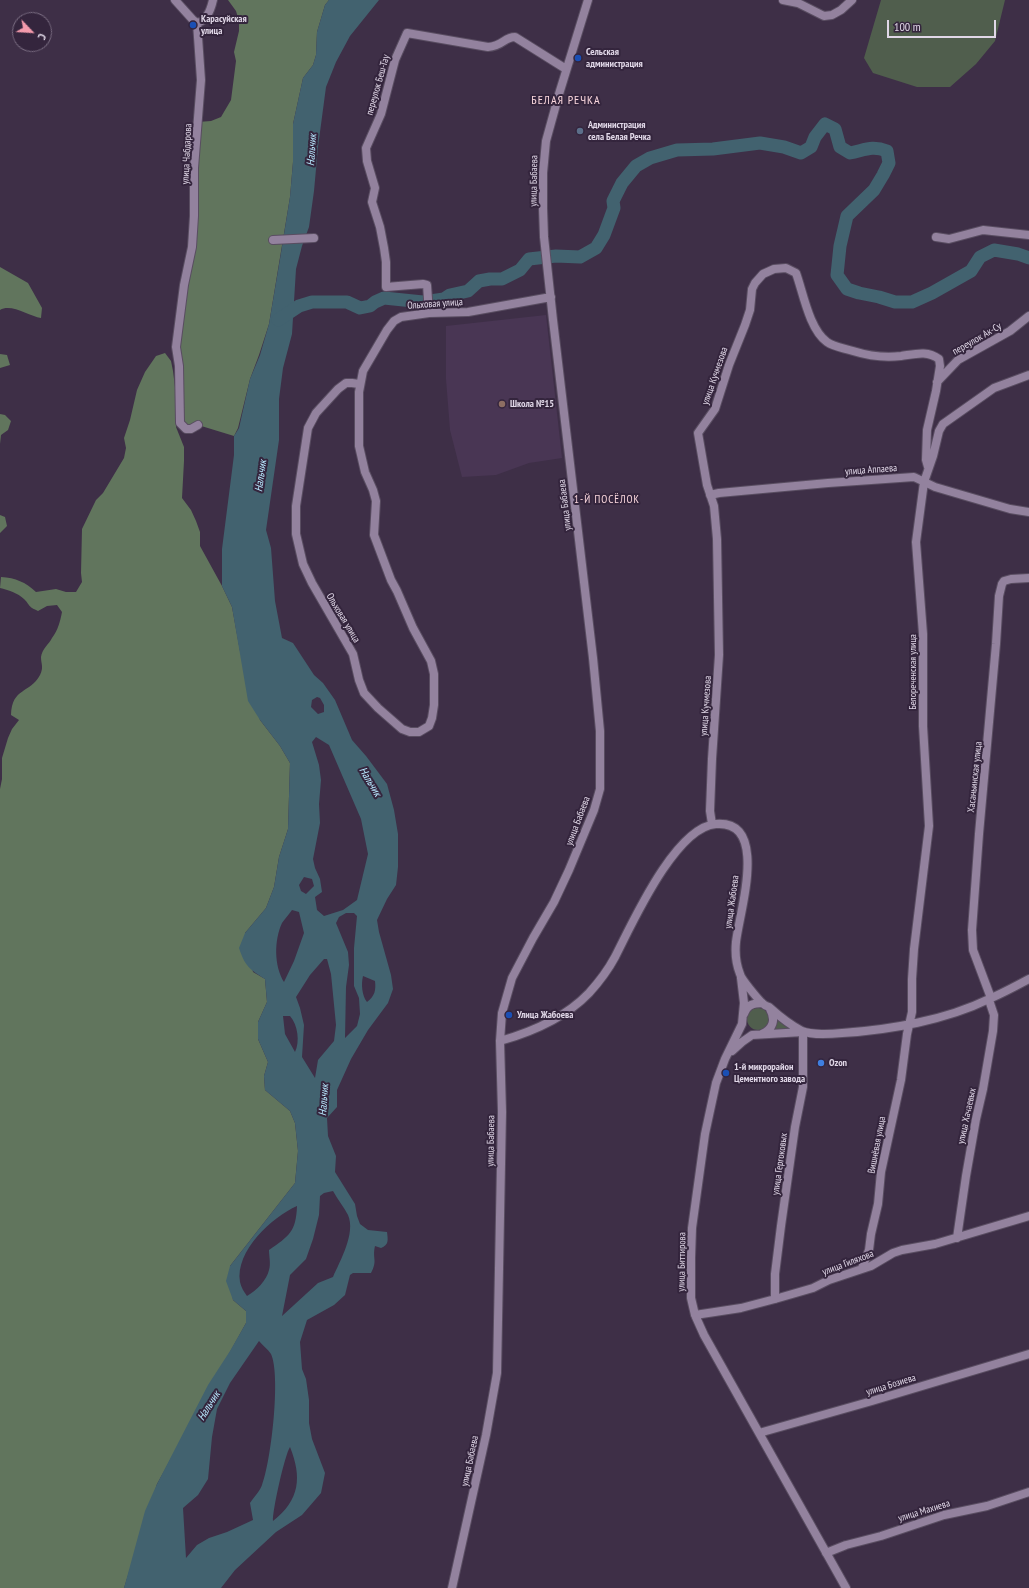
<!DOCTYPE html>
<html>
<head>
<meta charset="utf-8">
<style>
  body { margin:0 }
  #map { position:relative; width:1029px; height:1588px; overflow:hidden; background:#3e2f47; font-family:"PT Sans Narrow",sans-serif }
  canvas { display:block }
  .north { position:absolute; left:12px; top:12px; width:40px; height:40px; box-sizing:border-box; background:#34253d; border:1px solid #796c81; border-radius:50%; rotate:115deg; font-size:11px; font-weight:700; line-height:16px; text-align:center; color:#e0d7e7 }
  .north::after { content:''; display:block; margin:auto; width:14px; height:18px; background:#f39aac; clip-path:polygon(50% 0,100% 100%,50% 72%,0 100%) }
  .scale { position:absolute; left:887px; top:20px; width:109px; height:18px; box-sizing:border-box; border:2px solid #e0d7e7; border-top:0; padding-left:5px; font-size:12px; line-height:14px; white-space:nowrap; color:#e0d7e7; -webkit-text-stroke:3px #34253d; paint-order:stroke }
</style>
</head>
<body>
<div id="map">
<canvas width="1029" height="1588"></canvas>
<div class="north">С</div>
<div class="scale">100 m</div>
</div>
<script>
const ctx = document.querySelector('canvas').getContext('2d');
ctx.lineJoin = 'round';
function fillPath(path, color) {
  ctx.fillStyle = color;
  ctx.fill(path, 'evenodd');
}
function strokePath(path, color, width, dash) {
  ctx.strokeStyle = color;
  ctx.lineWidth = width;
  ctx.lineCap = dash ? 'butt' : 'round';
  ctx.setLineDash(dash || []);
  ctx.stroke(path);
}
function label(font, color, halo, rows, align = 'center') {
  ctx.font = font + ' "PT Sans Narrow",sans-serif';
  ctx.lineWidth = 4;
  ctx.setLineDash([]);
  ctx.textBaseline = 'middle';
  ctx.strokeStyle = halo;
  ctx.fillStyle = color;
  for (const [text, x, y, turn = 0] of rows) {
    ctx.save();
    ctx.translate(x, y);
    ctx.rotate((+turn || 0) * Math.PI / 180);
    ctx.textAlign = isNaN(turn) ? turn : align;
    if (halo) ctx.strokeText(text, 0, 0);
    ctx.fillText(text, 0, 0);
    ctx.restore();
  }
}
const built = new Path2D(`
  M 546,315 L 562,458 L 529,463 L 496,475 L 462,477 L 450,430 L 446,379 L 446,326 Z`);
const green = new Path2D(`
  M 881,0 L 1005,0 L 995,41 L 976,64 L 950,87 L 917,87 L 873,73 L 864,58 Z
  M747 1019a11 11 0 1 1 22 0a11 11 0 1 1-22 0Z
  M 778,1020 L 789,1026 L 788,1029 L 775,1029 Z`);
const forest = new Path2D(`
  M 228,0 L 329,0 L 325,5 L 317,32 L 316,55 L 313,65 L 303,78 L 293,124 L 293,162 L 290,197 L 269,324 L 259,355 L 250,379 L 238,428 L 234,436 L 198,425 L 191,429 L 180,420 L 177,356 L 186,271 L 198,122 L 211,121 L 221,117 L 231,100 L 236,61 L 234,52 L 239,31 L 239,21 L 236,11 Z
  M 0,267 L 28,283 L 42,308 L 41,318 C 29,316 11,303 0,310 Z
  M 165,353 L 171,361 L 173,371 L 177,403 L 176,415 L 176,427 L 184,447 L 184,461 L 182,498 L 191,510 L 196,521 L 200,532 L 200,546 L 222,586 L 232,607 L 240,651 L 260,720 L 280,746 L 290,763 L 288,829 L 279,857 L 274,887 L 266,908 L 245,933 L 253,972 L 265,979 L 267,1002 L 258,1022 L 258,1039 L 268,1062 L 264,1076 L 265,1090 L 290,1111 L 295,1123 L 298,1151 L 295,1183 L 230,1266 L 233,1300 L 246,1311 L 246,1323 L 157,1484 L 124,1588 L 0,1588 L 0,789 L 2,779 L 2,758 L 8,738 L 12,729 L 19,720 L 11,715 C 12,687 30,694 40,675 C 44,667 41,664 41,657 C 42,649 49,644 52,638 C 58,630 60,622 62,612 L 57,605 L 47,606 L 38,611 C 27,606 31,606 24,599 C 18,593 8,590 0,588 L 1,577 C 16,578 25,582 36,592 L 56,589 L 66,592 L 76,592 L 82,582 L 81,573 L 82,529 L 96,500 L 103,493 L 124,458 L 126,448 L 124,438 L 130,420 L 137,390 L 145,372 L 156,356 Z
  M 0,354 L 7,355 L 10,365 L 0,368 Z
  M 0,414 L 5,415 L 11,421 L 8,430 L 1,435 L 0,444 Z
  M 0,515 L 5,517 L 7,526 L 0,533 Z`);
const water = new Path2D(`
  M 329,0 L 379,0 L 350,36 L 336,62 L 326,87 L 318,147 L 314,191 L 309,227 L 302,246 L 296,269 L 292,334 L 283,368 L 279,399 L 279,440 L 266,530 L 271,548 L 275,601 L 282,638 L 293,643 L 314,675 L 323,683 L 335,700 L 352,740 L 366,756 L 387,784 L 394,810 L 398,834 L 398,867 L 396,885 L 387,899 L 377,920 L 379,932 L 391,975 L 393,989 L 388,1003 L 368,1030 L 351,1059 L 337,1090 L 337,1107 L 327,1118 L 328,1136 L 336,1156 L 335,1172 L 355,1204 L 357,1216 L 360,1224 L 368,1230 L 387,1232 C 388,1240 389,1245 381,1248 L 375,1246 C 372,1259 378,1260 371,1273 L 353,1273 L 350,1275 L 345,1295 L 334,1305 L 307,1320 L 300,1342 L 302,1369 L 306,1379 L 309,1400 L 309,1423 L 312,1439 L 325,1473 L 321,1493 L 302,1515 L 276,1532 L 235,1570 L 221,1588 L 124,1588 L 145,1511 L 157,1484 L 208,1385 L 230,1351 L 246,1323 L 246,1311 L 233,1300 L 226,1281 L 230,1266 L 295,1183 L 298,1151 L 295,1123 L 290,1111 L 265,1090 L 264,1076 L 268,1062 L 258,1039 L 258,1022 L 267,1002 L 265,979 C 249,969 245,966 239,948 L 245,933 L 266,908 L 274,887 L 279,857 L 288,829 L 290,763 L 280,746 L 260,720 L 248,701 L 232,607 L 222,586 L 222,549 L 234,455 L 234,436 L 239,428 L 250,379 L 260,355 L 269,324 L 280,259 L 290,197 L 293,162 L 293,124 L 303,78 L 313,65 L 316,55 L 317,32 L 325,5 ZM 317,697 L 320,698 L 324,705 L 324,712 L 318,714 L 311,707 L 312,700 ZM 316,737 L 329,745 L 361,819 L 368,854 L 357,900 L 343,910 L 324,916 L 317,910 L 315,897 L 322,892 L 320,879 L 315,868 L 313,859 L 320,823 L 319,804 L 321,780 L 319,765 L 312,742 ZM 304,877 L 312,879 L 314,886 L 306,894 L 301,891 L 299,885 ZM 292,910 L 299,912 L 304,933 L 294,961 L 284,982 C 274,966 274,940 282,923 C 285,919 289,914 292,910 ZM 346,913 L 354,913 L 357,916 L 354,948 L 354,986 L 359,998 L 360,1014 L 357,1026 L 345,1038 L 346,987 L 349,965 L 348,952 L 336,923 L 339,917 ZM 324,959 L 327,959 L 331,974 L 336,1025 L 334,1041 L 318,1060 L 315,1078 L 302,1057 L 304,1025 L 300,1008 L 296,997 L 310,975 ZM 363,976 L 375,981 C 376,990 375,996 367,1002 C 362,996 361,984 363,976 ZM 283,1016 L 290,1016 C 298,1025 300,1042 295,1052 L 285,1034 ZM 333,1191 C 338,1200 344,1207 348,1215 C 356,1233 340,1261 333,1277 L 318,1283 L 282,1316 L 290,1275 L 306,1259 L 313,1239 L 319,1215 L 320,1196 L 324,1193 ZM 297,1206 C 296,1232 289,1236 269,1250 C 269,1256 271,1264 269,1270 C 267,1280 256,1291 247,1296 C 244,1292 241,1287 240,1282 C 235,1251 272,1217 297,1206 ZM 259,1341 C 262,1345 268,1349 271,1354 C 281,1376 271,1462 262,1485 C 260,1491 254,1497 250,1503 L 253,1520 L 227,1532 L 209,1538 L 197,1545 L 186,1558 L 183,1508 L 198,1495 L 208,1479 L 212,1437 L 217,1409 L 230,1383 ZM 290,1447 C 302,1477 300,1500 273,1521 C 272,1512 285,1454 290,1447 Z`);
const river = new Path2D(`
  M 278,320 L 299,306 L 312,302 L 347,302 L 360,308 L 370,306 L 375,302 L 384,298 L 423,302 L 444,299 L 450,295 L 468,291 L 479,281 L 490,279 L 502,279 L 520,270 L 529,259 L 556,256 L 580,257 L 596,248 L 604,235 L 614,208 L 613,201 L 622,183 L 636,166 L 650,158 L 677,150 L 713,149 L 760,143 L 784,147 L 801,153 L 811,147 L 815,137 L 825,124 L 835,129 L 840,147 L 850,153 C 865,150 872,145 887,151 L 889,163 L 883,175 L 874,190 L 847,216 L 840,246 L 837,275 L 847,289 L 859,293 L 879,297 L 895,302 L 912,302 L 932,293 L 971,271 L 980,257 L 994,250 L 1018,254 L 1029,258`);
const minor = new Path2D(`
  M 175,0 L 193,20 L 197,23
  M 783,0 L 798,3 L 824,16 L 832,15 L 841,10 L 852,0
  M 197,23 L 201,80 L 194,168 L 194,216 L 192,247 L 184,285 L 176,347 L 179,366 L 180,423 L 186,429 L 191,429 L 198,425
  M 197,23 C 207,21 211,9 213,0
  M 936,237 L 949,239 L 983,230 L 1029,235
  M 273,240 L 314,238
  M 429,313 L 427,285 L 423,284 L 386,287 L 386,262 L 384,248 L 380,227 L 372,202 L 375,188 L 367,161 L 366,148 L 381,114 L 395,60 L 407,33 L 488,47 C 503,46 504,37 515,37 L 566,69
  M 937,382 L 958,360 L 1010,331 L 1029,316
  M 359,384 L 352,383 L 346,383 L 338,389 L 316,413 L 308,428 L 296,506 L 296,534 L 303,564 L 312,583 L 353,654 L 359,680 L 364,693 L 378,708 L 402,729 L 410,732 L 419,732 L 429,726 L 432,718 L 434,705 L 434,674 L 431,661 L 413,628 L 397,591 L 391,580 L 374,535 L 376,501 L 373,490 L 365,472 L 359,446 L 359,392 L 363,371 L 387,330 L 394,321 L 401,317 L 429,313 L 468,312 L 551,297
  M 710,495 L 719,493 L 828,483 L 914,477 L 935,487 L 969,497 L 1010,509 L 1029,512
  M 712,824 L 710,811 L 712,759 L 719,655 L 717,539 L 714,506 L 707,485 L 698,433 L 715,409 L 729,365 L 745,325 L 750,310 L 752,289 L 755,283 L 763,274 L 774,269 L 786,268 L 796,273 C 803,292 809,329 827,342 C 834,347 844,348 853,351 C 869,356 884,358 901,356 C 915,354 927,350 939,359 L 940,366 L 936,391 L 927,430 L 926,460 L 928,467
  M 741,978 L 744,1003 L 742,1024 L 725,1059 L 716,1083 L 705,1134 L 692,1228 L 691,1258 L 691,1298 L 695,1315 L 704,1335 L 846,1588
  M 991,998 L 973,950 L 972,930 L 979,834 L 996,644 L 999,596 L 1002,584 L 1004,581 L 1011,579 L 1029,578
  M 744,1014 C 747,1005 753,1003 762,1003
  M 762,1034 C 773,1029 776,1020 770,1009
  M 500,1041 C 532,1032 566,1017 589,993 C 599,982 608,970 615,957 C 632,924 675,827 716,824 C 770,820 739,913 736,942 C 735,952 736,964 740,974 C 741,979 758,999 762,1003 C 764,1005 766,1006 769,1007 C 779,1016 790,1025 802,1031 C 811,1035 832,1034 842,1033 C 890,1030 946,1020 989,999 C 1003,993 1016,986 1029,979
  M 732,1051 L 742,1042 L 752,1035 L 803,1032
  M 957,1238 L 966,1176 L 976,1119 L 983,1089 L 993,1031 L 994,1015 L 989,1000
  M 862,1268 L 869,1250 L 871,1234 L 878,1204 L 881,1172 L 901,1080 L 907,1034 L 912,1012 L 912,979 L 914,949 L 929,826 L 923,726 L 923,634 L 916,542 L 924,482 L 933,456 L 939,431 L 943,424 L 994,388 L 1029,375
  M 775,1299 L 775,1274 L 781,1226 L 795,1127 L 803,1087 L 803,1032
  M 695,1315 L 741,1308 L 775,1299 L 813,1288 L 829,1280 L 871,1266 L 893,1253 L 902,1250 L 935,1244 L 1029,1216
  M 759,1433 L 872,1401 L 1029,1354
  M 826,1553 L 846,1545 L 881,1536 L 944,1515 L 987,1506 L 1029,1492
  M 452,1588 L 486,1435 L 497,1373 L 502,1112 L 500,1041 L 502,1013 L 512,978 L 533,938 L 554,902 L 569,870 L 594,810 L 600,789 L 600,731 L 593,658 L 553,320 L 544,237 L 543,208 L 543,173 L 546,141 L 559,94 L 588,0`);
const markers = [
  [193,25,4,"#1a4fb4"],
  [578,58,4,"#1a4fb4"],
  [580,131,4,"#5c6f8a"],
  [502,404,4,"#8d6e63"],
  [509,1015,4,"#1a4fb4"],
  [821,1063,4,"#3f7fe0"],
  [726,1073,4,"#1a4fb4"]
];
const poiNames = [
  ["Карасуйская",201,19],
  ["улица",201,31],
  ["Сельская",586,52],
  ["администрация",586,64],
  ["Администрация",588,125],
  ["села Белая Речка",588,137],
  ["Школа №15",510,404],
  ["Улица Жабоева",517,1015],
  ["Ozon",829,1063],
  ["1-й микрорайон",734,1067],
  ["Цементного завода",734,1079]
];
const streetNames = [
  ["переулок Беш-Тау",378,85,-74],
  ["улица Чабдарова",187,154,-87],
  ["улица Бабаева",534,181,-89],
  ["Ольховая улица",435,304,-4],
  ["переулок Ак-Су",977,339,-30],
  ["улица Кучмезова",715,376,-71],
  ["улица Аппаева",871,470,-4],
  ["улица Бабаева",565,505,-97],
  ["Ольховая улица",343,618,59],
  ["Белореченская улица",913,672,-90],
  ["улица Кучмезова",706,706,-86],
  ["Хасаньинская улица",975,777,-84],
  ["улица Бабаева",578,821,-69],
  ["улица Жабоева",732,902,-82],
  ["улица Хачаевых",967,1116,-78],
  ["улица Бабаева",491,1141,-89],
  ["Вишнёвая улица",877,1145,-79],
  ["улица Гергоковых",780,1164,-82],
  ["улица Биттирова",682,1262,-89],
  ["улица Гиляхова",848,1263,-21],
  ["улица Бозиева",891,1385,-17],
  ["улица Бабаева",470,1461,-78],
  ["улица Махиева",924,1511,-17]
];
const waterNames = [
  ["Нальчик",312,150,-86],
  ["Нальчик",261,476,-82],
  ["Нальчик",370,782,59],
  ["Нальчик",324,1100,-86],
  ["Нальчик",209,1406,-58]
];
const neighbourhoodNames = [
  ["1-Й ПОСЁЛОК",607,500]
];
const quarterNames = [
  ["БЕЛАЯ РЕЧКА",566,101]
];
fillPath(built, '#493654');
fillPath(green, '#505e4d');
fillPath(forest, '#61755d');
fillPath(water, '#42626f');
strokePath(river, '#42626f', 13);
strokePath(minor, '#594d61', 10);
strokePath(minor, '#93829e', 8);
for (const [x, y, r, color] of markers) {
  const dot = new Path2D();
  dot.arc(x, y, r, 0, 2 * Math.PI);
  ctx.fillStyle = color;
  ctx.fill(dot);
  strokePath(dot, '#34253d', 1.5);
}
label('bold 10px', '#e0d7e7', '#34253d', poiNames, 'left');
label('10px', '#e0d7e7', '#34253d', streetNames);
label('italic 11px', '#b8e9ff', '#34253d', waterNames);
ctx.letterSpacing = '1px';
label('11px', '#fad7dd', '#34253d', neighbourhoodNames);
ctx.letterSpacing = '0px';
ctx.letterSpacing = '1px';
label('12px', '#fad7dd', '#34253d', quarterNames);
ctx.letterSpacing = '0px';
</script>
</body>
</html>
